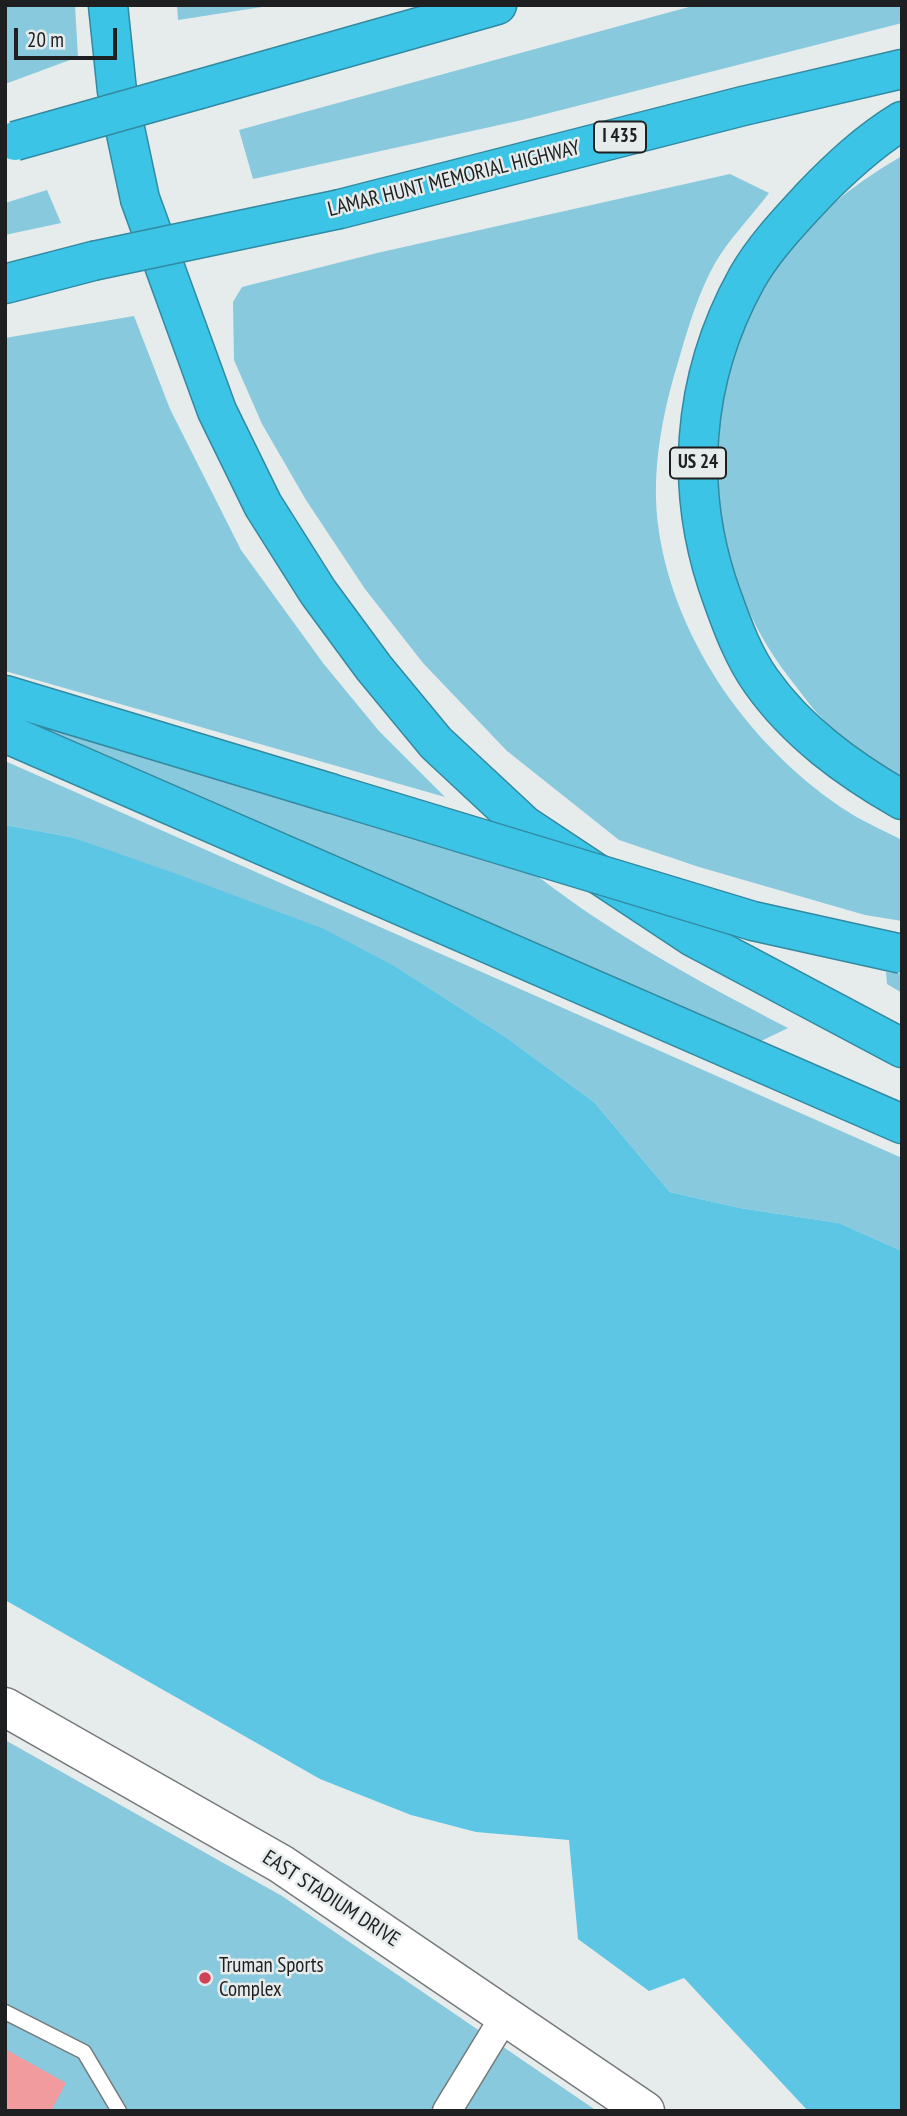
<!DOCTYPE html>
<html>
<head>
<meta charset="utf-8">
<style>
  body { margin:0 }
  #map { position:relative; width:907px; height:2116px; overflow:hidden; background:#e6ebec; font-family:"PT Sans Narrow",sans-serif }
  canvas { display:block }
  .frame { position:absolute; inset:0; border:7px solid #1e1f20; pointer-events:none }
  .scale { position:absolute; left:14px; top:28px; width:103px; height:32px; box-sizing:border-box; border:4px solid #1e1f20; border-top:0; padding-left:9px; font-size:21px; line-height:24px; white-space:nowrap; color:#1e1f20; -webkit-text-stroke:5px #e6ebec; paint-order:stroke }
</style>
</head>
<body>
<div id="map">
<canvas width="907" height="2116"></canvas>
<div class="frame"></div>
<div class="scale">20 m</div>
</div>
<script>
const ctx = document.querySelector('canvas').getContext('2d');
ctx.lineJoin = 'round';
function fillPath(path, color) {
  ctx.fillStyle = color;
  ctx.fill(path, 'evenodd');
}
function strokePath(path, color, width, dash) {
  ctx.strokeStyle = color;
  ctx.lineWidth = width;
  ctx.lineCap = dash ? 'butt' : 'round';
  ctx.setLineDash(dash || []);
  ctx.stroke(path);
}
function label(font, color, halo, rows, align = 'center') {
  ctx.font = font + ' "PT Sans Narrow",sans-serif';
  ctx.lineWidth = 5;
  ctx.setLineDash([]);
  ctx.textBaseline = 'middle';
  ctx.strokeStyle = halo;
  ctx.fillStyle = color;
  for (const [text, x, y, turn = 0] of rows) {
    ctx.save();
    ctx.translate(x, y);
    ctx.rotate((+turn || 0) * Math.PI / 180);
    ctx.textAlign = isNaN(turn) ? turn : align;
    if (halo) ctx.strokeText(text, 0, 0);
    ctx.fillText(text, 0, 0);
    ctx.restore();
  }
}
const green = new Path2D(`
  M 5,5 L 75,5 L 78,57 L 5,84 Z
  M 177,5 L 275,5 L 178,20 Z
  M 696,5 L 902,5 L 902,23 L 522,120 L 253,179 L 239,130 Z
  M 902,156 L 902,777 C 879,764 856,750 836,732 C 819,718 805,698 791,680 C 692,552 689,380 788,251 C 819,211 859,181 902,156 Z
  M 730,174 L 769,193 C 751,217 728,240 714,265 C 698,294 688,328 679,359 C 662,414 650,474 659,532 C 676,644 754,752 850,813 C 866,823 885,831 902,840 L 902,921 L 865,915 L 699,867 L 619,840 L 507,751 L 423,663 L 365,589 L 306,500 L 262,424 L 234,360 L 233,302 L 242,287 L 377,253 Z
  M 47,190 L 61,223 L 5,235 L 5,203 Z
  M 134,316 L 170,409 L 241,550 L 323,663 L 379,731 L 445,797 L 5,671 L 5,338 Z
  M 37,725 L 521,863 C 602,929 695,980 788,1028 L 759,1042 Z
  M 5,761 L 902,1158 L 902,1251 L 839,1223 L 740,1208 L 670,1192 L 594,1102 L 507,1038 L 398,968 L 71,837 L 5,825 Z
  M 886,972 L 902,974 L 902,993 L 887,984 Z
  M 5,1740 L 282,1896 L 597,2111 L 5,2111 Z`);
const forest = new Path2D(`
  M 5,825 L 71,837 L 174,873 L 324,929 L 398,968 L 507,1038 L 594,1102 L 670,1192 L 740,1208 L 839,1223 L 902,1251 L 902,2111 L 808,2111 L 684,1978 L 649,1991 L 578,1939 L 569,1840 L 476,1832 L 411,1815 L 320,1779 L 5,1600 Z`);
const building = new Path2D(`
  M 5,2049 L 66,2083 L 51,2111 L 5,2111 Z`);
const service = new Path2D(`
  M 5,2012 L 84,2052 L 119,2111`);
const minor = new Path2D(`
  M 447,2111 L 505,2016`);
const secondary = new Path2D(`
  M 5,1707 L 281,1864 L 645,2111`);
const motorway = new Path2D(`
  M 108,5 L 117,91 L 140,199 L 217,411 L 263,505 L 318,592 L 374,668 L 436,743 L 524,825 L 693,937 L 902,1048
  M 200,89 L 497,5
  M 902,121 C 868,142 841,167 813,196 C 789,222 764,248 747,278 C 691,379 683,493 723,600 C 733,628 744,657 761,681 C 797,732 848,769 902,800
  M 340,209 L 743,106 L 902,69
  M 5,284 L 93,261
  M 5,695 L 330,793
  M 5,733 L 902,1124`);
const motorwayBridge = new Path2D(`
  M 15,141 L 200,89
  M 93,261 L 340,209
  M 330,793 L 753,921 L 902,954`);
const markers = [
  [205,1978,7,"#d14155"]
];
const shields = [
  [620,137,52],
  [698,463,56]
];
const shieldNames = [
  ["I 435",620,137],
  ["US 24",698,463]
];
const streetNames = [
  ["LAMAR HUNT MEMORIAL HIGHWAY",454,179,-14],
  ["EAST STADIUM DRIVE",331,1899,33]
];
const poiNames = [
  ["Truman Sports",219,1966],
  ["Complex",219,1990]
];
fillPath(green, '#88c9dd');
fillPath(forest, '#5dc6e4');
fillPath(building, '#f29b9f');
strokePath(service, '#767a7c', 17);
strokePath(minor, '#767a7c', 31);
strokePath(secondary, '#767a7c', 41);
strokePath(motorway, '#328aa1', 41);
strokePath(service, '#fff', 14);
strokePath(minor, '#fff', 28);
strokePath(secondary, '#fff', 38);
strokePath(motorway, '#3cc4e7', 38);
strokePath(motorwayBridge, '#328aa1', 41, []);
strokePath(motorwayBridge, '#3cc4e7', 38);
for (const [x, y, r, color] of markers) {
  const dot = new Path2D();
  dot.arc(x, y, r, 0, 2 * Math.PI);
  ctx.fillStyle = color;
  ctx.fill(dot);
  strokePath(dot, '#e6ebec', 2.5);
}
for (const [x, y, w] of shields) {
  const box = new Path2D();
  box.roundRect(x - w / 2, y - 15.5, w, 31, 5);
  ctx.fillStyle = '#e6ebec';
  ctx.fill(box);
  strokePath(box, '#1e1f20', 2);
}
label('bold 19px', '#1e1f20', null, shieldNames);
label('21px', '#1e1f20', '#e6ebec', streetNames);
label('21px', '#1e1f20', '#e6ebec', poiNames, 'left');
</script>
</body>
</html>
